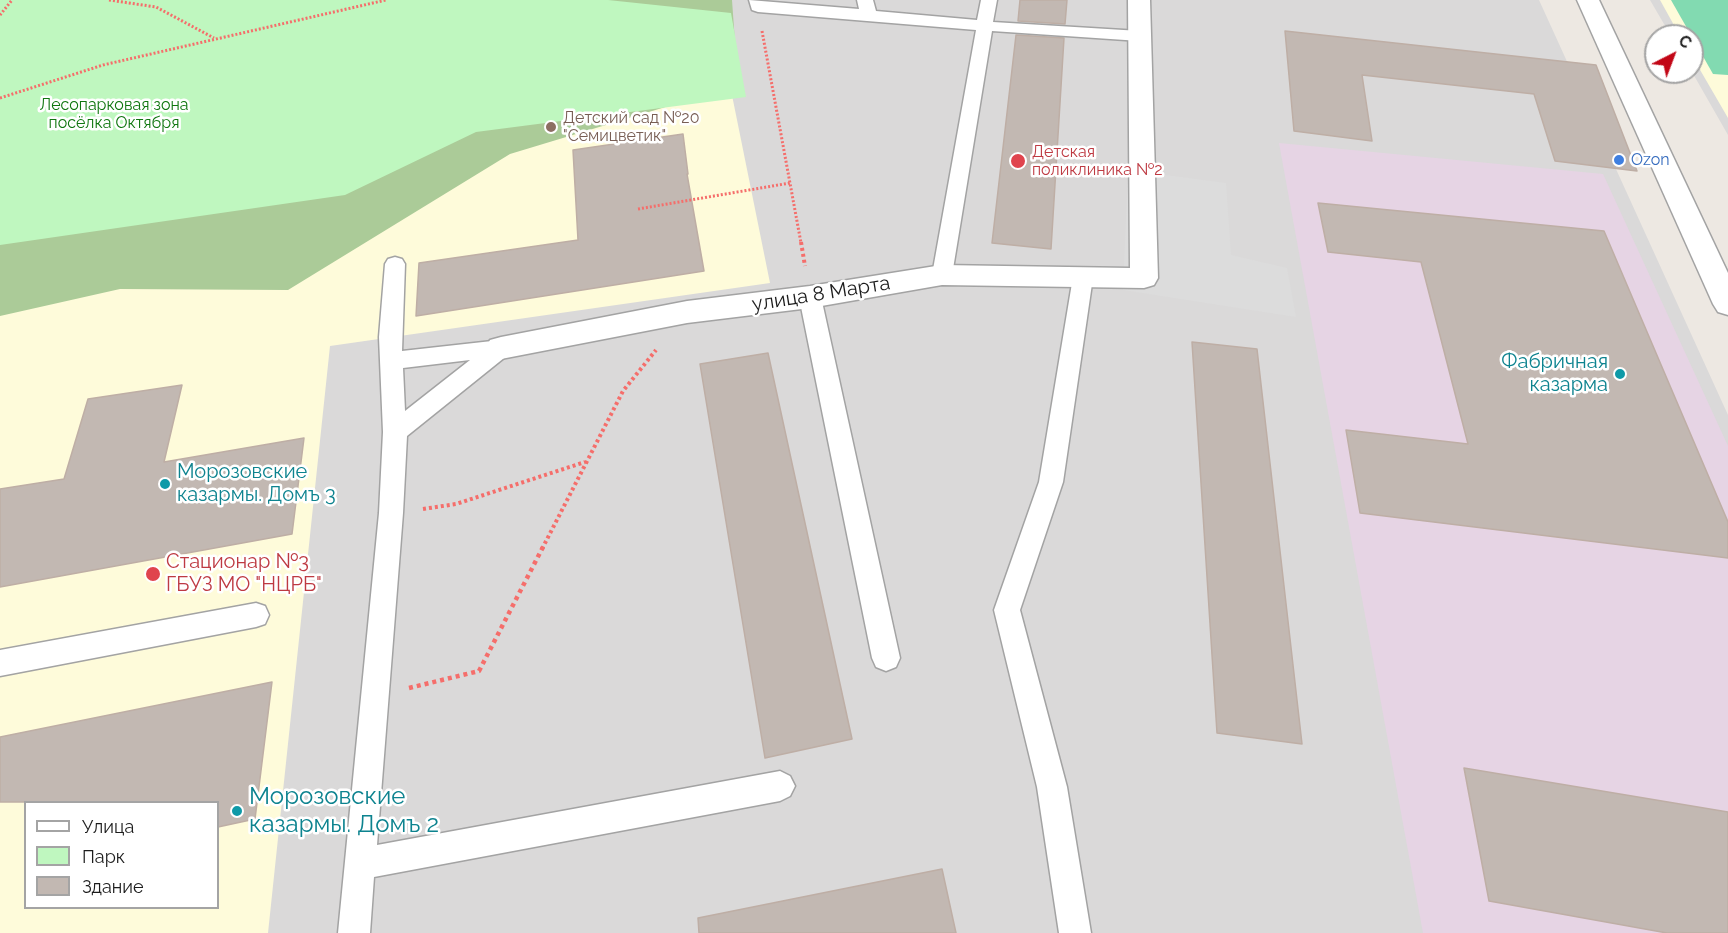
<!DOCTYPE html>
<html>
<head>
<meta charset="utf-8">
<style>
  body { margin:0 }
  #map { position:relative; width:1728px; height:933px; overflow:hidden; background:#ede8e2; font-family:Raleway,sans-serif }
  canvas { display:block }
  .legend { position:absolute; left:24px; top:801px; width:195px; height:108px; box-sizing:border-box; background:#fff; border:2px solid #a4a4a4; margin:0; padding:8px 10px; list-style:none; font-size:18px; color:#1c1c1c }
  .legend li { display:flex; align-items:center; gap:12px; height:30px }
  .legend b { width:30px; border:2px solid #a4a4a4 }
  .north { position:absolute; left:1644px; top:24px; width:60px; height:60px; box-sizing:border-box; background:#fff; border:2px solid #a4a4a4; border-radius:50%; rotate:42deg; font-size:16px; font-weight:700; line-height:24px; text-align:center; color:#1c1c1c }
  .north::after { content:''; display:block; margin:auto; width:21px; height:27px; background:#c20616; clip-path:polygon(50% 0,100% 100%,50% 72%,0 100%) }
</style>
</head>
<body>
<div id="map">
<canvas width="1728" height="933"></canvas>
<ul class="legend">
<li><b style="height:8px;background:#fff"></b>Улица</li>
<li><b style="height:16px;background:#bff7bf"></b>Парк</li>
<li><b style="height:16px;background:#c2b8b2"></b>Здание</li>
</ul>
<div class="north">С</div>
</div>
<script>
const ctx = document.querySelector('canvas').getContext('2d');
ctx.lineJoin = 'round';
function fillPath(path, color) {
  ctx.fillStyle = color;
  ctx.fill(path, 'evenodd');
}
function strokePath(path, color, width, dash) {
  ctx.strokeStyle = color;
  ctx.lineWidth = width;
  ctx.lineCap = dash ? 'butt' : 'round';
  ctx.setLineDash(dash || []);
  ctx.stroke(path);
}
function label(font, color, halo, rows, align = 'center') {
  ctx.font = font + ' Raleway,sans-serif';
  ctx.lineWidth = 5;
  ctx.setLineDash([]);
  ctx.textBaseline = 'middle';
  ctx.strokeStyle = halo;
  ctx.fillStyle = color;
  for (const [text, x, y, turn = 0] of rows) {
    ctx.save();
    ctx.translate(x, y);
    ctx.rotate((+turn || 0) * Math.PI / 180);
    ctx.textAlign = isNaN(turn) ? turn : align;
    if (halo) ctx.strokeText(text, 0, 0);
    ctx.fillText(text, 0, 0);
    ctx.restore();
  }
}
const residential = new Path2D(`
  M 608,0 L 1539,0 L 1728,415 L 1728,933 L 0,933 L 0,245 ZM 26,802 L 218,802 L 218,908 L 26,908 Z
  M 1650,0 L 1728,0 L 1728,135 L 1692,72 L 1692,36 L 1671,36 Z`);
const industrial = new Path2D(`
  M 1279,143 L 1603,174 L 1728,446 L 1728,933 L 1423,933 Z`);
const education = new Path2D(`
  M 1660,0 L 1728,0 L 1728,118 L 1692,56 L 1692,36 L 1680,36 Z
  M 718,26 L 770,283 L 330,346 L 268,933 L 0,933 L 0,250 ZM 26,802 L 218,802 L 218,908 L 26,908 Z`);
const forest = new Path2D(`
  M 0,0 L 732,0 L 738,85 L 510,154 L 288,290 L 120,289 L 0,316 Z`);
const park = new Path2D(`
  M 0,0 L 608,0 L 731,13 L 746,97 L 476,132 L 345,195 L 0,245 Z`);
const pitch = new Path2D(`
  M 1671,0 L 1728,0 L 1728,75 L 1713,74 Z`);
const parking = new Path2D(`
  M 1128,170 L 1226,183 L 1231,255 L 1287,268 L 1296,317 L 1123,290 Z`);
const building = new Path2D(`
  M 1020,0 L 1067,0 L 1065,24 L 1018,21 Z
  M 1285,31 L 1596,65 L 1637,171 L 1555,161 L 1534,94 L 1362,75 L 1372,141 L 1294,131 Z
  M 1016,35 L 1064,38 L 1051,249 L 992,243 Z
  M 683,134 L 688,174 L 687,174 L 704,271 L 416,316 L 419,263 L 578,240 L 573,150 Z
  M 1318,203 L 1604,231 L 1728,522 L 1728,558 L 1360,513 L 1346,430 L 1468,444 L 1421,262 L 1328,252 Z
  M 1192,342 L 1257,349 L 1302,744 L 1217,733 Z
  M 768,353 L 852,739 L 765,758 L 700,364 Z
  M 182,385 L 164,462 L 304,438 L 292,534 L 0,587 L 0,489 L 64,479 L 88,399 Z
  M 272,682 L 255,819 L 218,827 L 218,802 L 0,802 L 0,737 Z
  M 1464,768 L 1728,812 L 1728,933 L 1667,933 L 1489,901 Z
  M 942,869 L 956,933 L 699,933 L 698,918 Z`);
const pathFar2 = new Path2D(`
  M 109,0 L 156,7 L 214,38
  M 0,15 L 12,0
  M 762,31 L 801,243
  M 0,98 L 103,65 L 386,0
  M 638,209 L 790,183`);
const pathFar1 = new Path2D(`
  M 801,242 L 805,266
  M 423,509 L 456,504 L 585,462
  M 542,549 L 623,391 L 656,350`);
const path = new Path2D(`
  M 409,688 L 479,671 L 543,547`);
const service = new Path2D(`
  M 749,0 L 859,9 L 857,0 L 873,0 L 876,11 L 977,20 L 981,0 L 997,0 L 993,22 L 1140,31 L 1148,36 L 1140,41 L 992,31 L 952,275 L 949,280 L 942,282 L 935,280 L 932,275 L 976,30 L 758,12 L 752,10 Z
  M 395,257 L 402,259 L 405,264 L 402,351 L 501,340 L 509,342 L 512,348 L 509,354 L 407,436 L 403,513 L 377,845 L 780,771 L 790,776 L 795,786 L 790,796 L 780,801 L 374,877 L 370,933 L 338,933 L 379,513 L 383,432 L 379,337 L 385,264 L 388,259 ZM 470,360 L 405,411 L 403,368 Z
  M 1083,270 L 1090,272 L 1093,277 L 1063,482 L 1020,610 L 1067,787 L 1091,933 L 1059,933 L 1037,787 L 994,610 L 1039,482 L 1073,277 L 1076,272 Z
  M 810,289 L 817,292 L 821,297 L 900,658 L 896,667 L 886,671 L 876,667 L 872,658 L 799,297 L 803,292 Z
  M 256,603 L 265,606 L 269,615 L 265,624 L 256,627 L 0,676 L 0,650 Z`);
const minor = new Path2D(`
  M 1128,0 L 1150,0 L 1158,278 L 1154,285 L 1144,288 L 942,285 L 810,308 L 687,323 L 501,359 L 490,356 L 486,348 L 490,340 L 501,337 L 687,301 L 810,286 L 942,265 L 1130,268 Z`);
const tertiary = new Path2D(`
  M 1577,0 L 1599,0 L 1728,273 L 1728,315 L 1718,312 L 1713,304 Z`);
const markers = [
  [551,127,6,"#8d6e63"],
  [1619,160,6,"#3f7fe0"],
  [1018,161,8,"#e0444e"],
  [1620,374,6,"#0f9aa8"],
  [165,484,6,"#0f9aa8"],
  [153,574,8,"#e0444e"],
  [237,811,6,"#0f9aa8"]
];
const farParknames = [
  ["Лесопарковая зона",114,105],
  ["посёлка Октября",114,123]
];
const farEducationnames = [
  ["Детский сад №20",563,118],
  ["\"Семицветик\"",563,136]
];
const farHealthnames = [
  ["Детская",1032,152],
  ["поликлиника №2",1032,170]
];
const farShopnames = [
  ["Ozon",1631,160]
];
const streetNames = [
  ["улица 8 Марта",821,294,-9]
];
const cultureNames = [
  ["Фабричная",1608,362],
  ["казарма",1608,385],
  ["Морозовские",177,472,"left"],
  ["казармы. Домъ 3",177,495,"left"]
];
const healthNames = [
  ["Стационар №3",166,562],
  ["ГБУЗ МО \"НЦРБ\"",166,585]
];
const nearCulturenames = [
  ["Морозовские",249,797],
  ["казармы. Домъ 2",249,825]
];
fillPath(residential, '#dad9d9');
fillPath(industrial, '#e6d4e4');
fillPath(education, '#fefbda');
fillPath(forest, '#abcb98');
fillPath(park, '#bff7bf');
fillPath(pitch, '#82dab1');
fillPath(parking, '#dcdcdc');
fillPath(building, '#c2b8b2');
strokePath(building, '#beaea5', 1.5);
strokePath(service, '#a3a3a3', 3);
strokePath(minor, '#a3a3a3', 3);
strokePath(tertiary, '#a3a3a3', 3);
strokePath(pathFar2, '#f56e6b', 3, [2, 2]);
strokePath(pathFar1, '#f56e6b', 4, [3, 3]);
strokePath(path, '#f56e6b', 4.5, [4, 4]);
fillPath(service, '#fff');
fillPath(minor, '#fff');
fillPath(tertiary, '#fff');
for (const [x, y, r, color] of markers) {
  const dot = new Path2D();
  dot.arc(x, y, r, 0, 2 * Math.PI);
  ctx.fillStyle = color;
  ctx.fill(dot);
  strokePath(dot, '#fff', 2);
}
label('16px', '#0f760f', '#fff', farParknames);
label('16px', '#785e54', '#fff', farEducationnames, 'left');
label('16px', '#be3a42', '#fff', farHealthnames, 'left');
label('16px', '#366cbe', '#fff', farShopnames, 'left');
label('20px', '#1c1c1c', '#fff', streetNames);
label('20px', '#0d838f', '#fff', cultureNames, 'right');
label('20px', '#be3a42', '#fff', healthNames, 'left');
label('24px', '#0d838f', '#fff', nearCulturenames, 'left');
</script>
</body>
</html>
